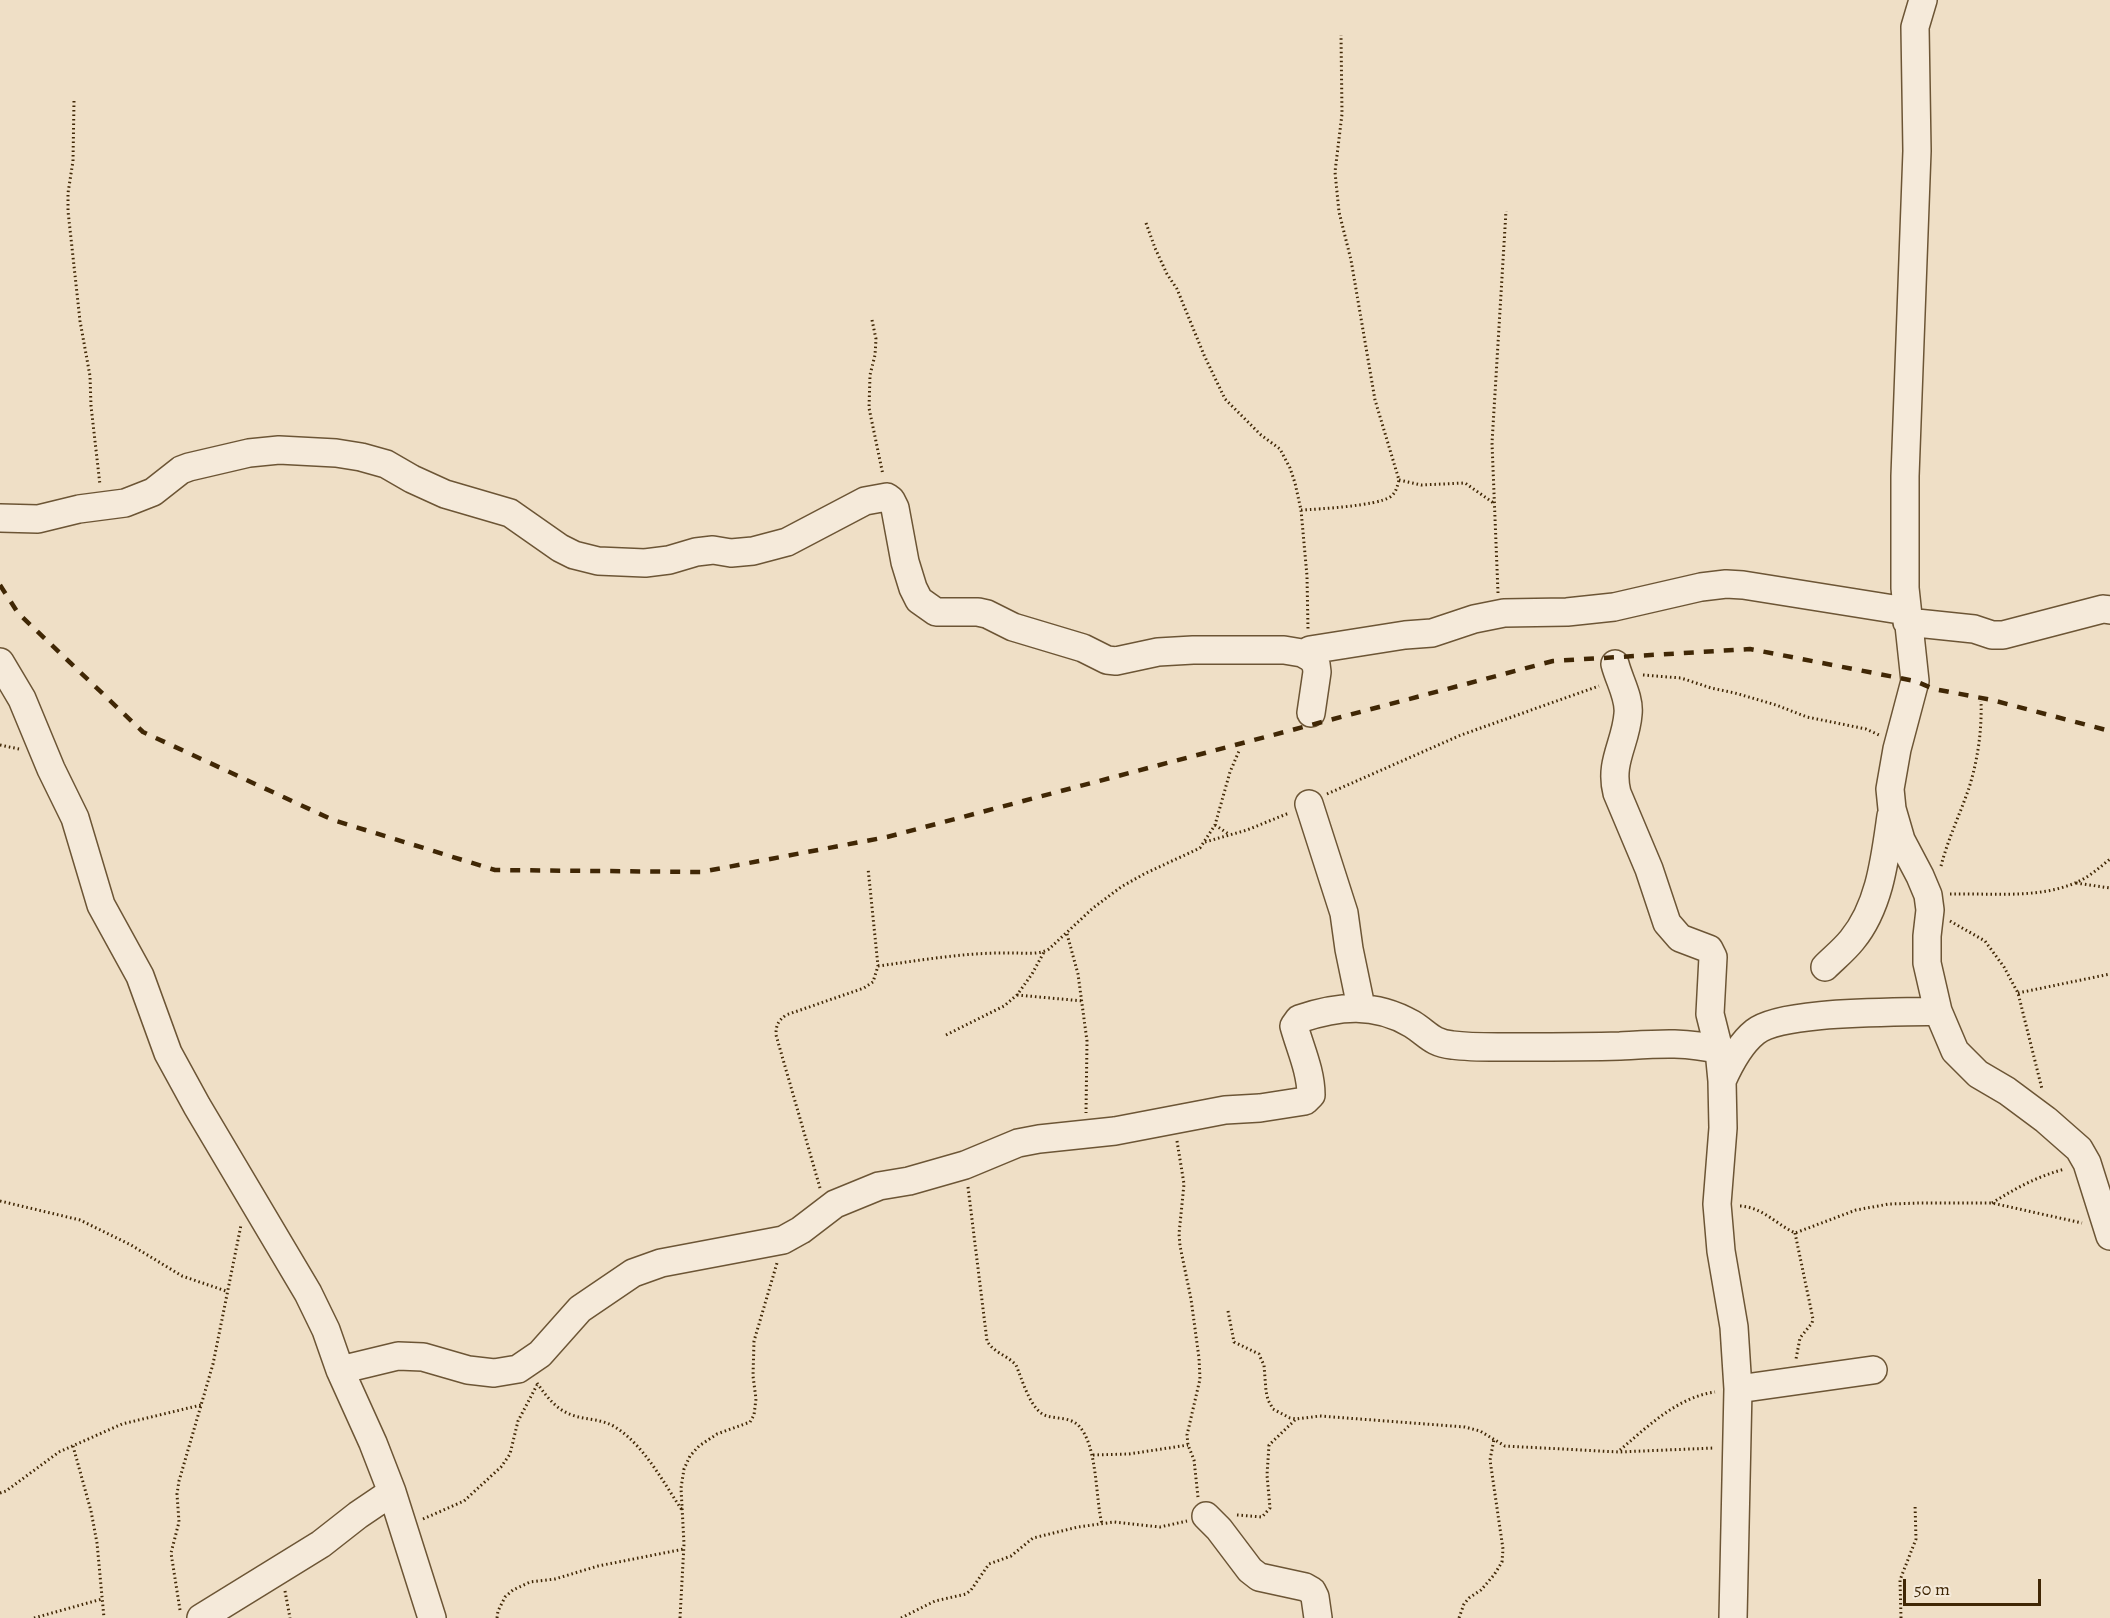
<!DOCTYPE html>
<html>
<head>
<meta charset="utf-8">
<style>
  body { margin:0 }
  #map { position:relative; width:2110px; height:1618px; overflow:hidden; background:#efdfc6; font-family:Alegreya,serif }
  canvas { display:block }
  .scale { position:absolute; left:1903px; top:1579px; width:138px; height:27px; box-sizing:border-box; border:3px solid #402705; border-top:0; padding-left:8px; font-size:18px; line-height:21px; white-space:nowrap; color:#402705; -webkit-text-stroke:4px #f5eada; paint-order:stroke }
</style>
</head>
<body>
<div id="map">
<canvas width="2110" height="1618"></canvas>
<div class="scale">50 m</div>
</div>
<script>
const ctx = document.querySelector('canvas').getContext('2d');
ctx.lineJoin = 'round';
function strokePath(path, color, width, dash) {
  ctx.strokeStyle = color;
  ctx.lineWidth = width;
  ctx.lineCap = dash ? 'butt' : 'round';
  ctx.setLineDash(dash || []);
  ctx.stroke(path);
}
const path = new Path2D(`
  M 74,101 L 73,161 L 68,193 L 68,211 L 80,321 L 90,376 L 91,406 L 100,485
  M 1146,223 L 1155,248 L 1167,274 L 1177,289 L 1204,355 L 1225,399 L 1261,435 L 1280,449 L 1290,468 L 1295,483 L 1301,510 L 1307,576 L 1308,629
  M 872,320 L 876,339 L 875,355 L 870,375 L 869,408 L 883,475
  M 1399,480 L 1421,485 L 1465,483 L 1495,504
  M 1301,510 C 1319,509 1376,506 1390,497 C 1396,493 1397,487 1399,480 L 1375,400 L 1351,260 L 1339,212 L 1335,172 L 1342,114 L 1341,35
  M 1498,593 L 1492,443 L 1506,211
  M 1643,675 L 1681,678 L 1711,688 L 1735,693 L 1776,705 L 1807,717 L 1866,729 L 1879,735
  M 0,745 L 19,749
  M 1327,794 L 1461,735 L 1599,686
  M 1215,825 L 1230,835
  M 1205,842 L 1247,830 L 1289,813
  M 1941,866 C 1948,839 1960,814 1969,788 C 1978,759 1982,730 1981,701
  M 2076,883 L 2110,888
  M 1950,894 C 1991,893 2037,899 2075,883 C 2088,878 2099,868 2110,859
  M 1950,921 L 1985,941 L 2004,967 L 2018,993 L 2042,1089
  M 1067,934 L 1078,974 L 1087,1041 L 1086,1113
  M 878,966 C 923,960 967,952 1013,953 C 1025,953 1039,955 1049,949 L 1093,908 L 1121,887 L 1144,874 L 1200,848 L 1215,825 L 1230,772 L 1239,751
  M 2018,993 L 2110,974
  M 1017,995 L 1083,1001
  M 946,1035 L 1004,1006 L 1017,995 L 1032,974 L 1044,952
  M 1177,1141 L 1184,1184 L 1179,1234 L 1180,1246 L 1191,1299 L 1199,1358 L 1200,1379 L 1187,1435 L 1188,1445 L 1194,1460 L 1198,1497
  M 968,1187 L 987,1341 C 994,1353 1007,1355 1016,1365 C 1022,1379 1031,1412 1047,1416 C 1057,1419 1069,1417 1078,1425 C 1098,1445 1095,1497 1102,1524
  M 820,1188 L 776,1035 C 776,1025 778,1021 786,1015 L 864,988 L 873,982 L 878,966 L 868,868
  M 0,1201 L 80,1220 L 131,1245 L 182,1276 L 226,1291
  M 1992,1203 C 2016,1188 2038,1176 2065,1169
  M 1740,1206 C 1762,1207 1776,1224 1795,1233 L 1856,1210 L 1889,1204 L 1921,1203 L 1992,1203 L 2082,1223
  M 1795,1233 L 1813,1319 L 1812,1323 L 1800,1338 L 1796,1359
  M 1228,1311 L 1234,1342 L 1259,1354 L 1261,1359 L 1264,1365 L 1266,1391 L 1268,1400 L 1273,1409 L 1290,1418 L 1296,1419 L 1320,1416 L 1465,1427 L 1480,1431 L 1505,1446 L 1619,1452 L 1714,1448
  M 537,1383 C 547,1397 557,1411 575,1416 C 588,1420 602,1419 615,1427 C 644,1445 663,1482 682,1510
  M 73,1446 L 91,1511 L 97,1543 L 104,1618
  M 1620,1450 C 1648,1426 1678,1397 1715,1392
  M 1093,1455 L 1129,1454 L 1188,1445
  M 0,1493 L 6,1491 L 59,1452 L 122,1424 L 201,1405
  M 1237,1515 L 1262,1517 L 1270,1508 L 1267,1475 L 1269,1445 L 1295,1420
  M 423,1519 L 464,1501 L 501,1467 L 510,1454 L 518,1421 L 537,1385
  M 285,1591 L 290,1618
  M 180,1610 L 171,1553 L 179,1522 L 177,1494 L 179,1481 L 213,1364 L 241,1225
  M 34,1618 L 102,1599
  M 497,1618 L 498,1611 L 505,1597 L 513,1590 L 530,1582 L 555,1579 L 598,1566 L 684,1549
  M 680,1618 L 684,1544 L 681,1488 L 684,1469 L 690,1456 L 699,1446 L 717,1434 L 750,1422 L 754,1415 L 756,1399 L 753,1376 L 754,1341 L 777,1263
  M 901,1618 L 935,1601 L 966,1594 L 971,1590 L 989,1564 L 1011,1556 L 1033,1538 L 1078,1527 L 1114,1522 L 1160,1527 L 1187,1521
  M 1459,1618 L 1464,1604 L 1469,1598 L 1481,1590 L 1494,1575 L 1502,1562 L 1503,1549 L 1490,1460 L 1494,1439
  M 1901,1618 L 1900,1580 L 1916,1539 L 1915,1504`);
const minor = new Path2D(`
  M 1923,0 L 1915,27 L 1917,151 L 1905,476 L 1905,588 L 1915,681 L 1897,749 L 1890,789 L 1892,809 L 1901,840 L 1920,876 L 1928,895 L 1930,910 L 1927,936 L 1927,963 L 1938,1011 L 1955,1051 L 1978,1074 L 2007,1091 L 2046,1120 L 2079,1149 L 2087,1163 L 2110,1236
  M 0,518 L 38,519 L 79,509 L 125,503 L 153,492 L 181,470 L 189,467 L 249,453 L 279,450 L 336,453 L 361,457 L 386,464 L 412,479 L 445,494 L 510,513 L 560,548 L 574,555 L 598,561 L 645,563 L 669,560 L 696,552 L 713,550 L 731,553 L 753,551 L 787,542 L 865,501 L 887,497 L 891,500 L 895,508 L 905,562 L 913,588 L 919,600 L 936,612 L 978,612 L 987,614 L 1013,627 L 1083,648 L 1107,660 L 1116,661 L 1158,652 L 1193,650 L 1284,650 L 1302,653 L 1311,658 L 1316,664 L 1317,672 L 1311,713
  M 1907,622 L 1974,629 L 1992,635 L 2003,635 L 2103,609 L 2110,610
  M 1310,650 L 1405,635 L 1432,633 L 1474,619 L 1504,613 L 1567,612 L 1614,607 L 1701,587 L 1726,584 L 1743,585 L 1906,611
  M 0,662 L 22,699 L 51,769 L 75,818 L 101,905 L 140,976 L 168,1053 L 197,1106 L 308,1293 L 326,1330 L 340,1370 L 373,1443 L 392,1492 L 432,1618
  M 1615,664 C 1619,680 1630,698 1628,714 C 1626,743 1609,762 1617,793 L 1649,869 L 1667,923 L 1680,938 L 1709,949 L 1713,957 L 1710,1014 L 1719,1050 L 1722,1081 L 1723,1128 L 1717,1204 L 1721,1251 L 1734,1327 L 1738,1389 L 1733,1618
  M 1309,804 L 1344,913 L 1349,949 L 1361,1007
  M 1825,967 C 1834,958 1844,950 1852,940 C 1880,906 1885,858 1891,816
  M 1722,1081 C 1730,1063 1740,1044 1755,1032 C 1782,1010 1899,1013 1938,1011
  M 340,1370 L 398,1356 L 423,1357 L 468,1370 L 494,1373 L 518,1369 L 540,1354 L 580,1309 L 633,1273 L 661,1263 L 783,1240 L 801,1230 L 835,1204 L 879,1186 L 909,1181 L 965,1165 L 1018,1143 L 1039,1139 L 1115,1131 L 1225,1110 L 1260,1108 L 1305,1101 L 1311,1095 C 1311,1071 1300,1048 1294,1026 L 1299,1019 C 1339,1006 1374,1002 1412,1024 C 1428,1034 1432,1043 1452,1045 C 1474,1048 1497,1047 1520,1047 C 1553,1047 1587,1047 1620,1046 C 1655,1044 1685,1041 1719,1050
  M 1738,1389 L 1873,1370
  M 1206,1516 L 1219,1529 L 1250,1570 L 1259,1577 L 1305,1587 L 1312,1591 L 1315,1597 L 1318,1618
  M 201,1618 L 321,1544 L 358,1515 L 392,1492`);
const rail = new Path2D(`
  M 0,585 L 18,613 L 143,732 L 333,820 L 495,870 L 701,872 L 887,837 L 1553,661 L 1750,649 L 1915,681 L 1934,689 L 1992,700 L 2110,731`);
strokePath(minor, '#6c5535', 30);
strokePath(path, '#402705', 3, [1.5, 3]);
strokePath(minor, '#f5eada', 27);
strokePath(rail, '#402705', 4.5, [10, 10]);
</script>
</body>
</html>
